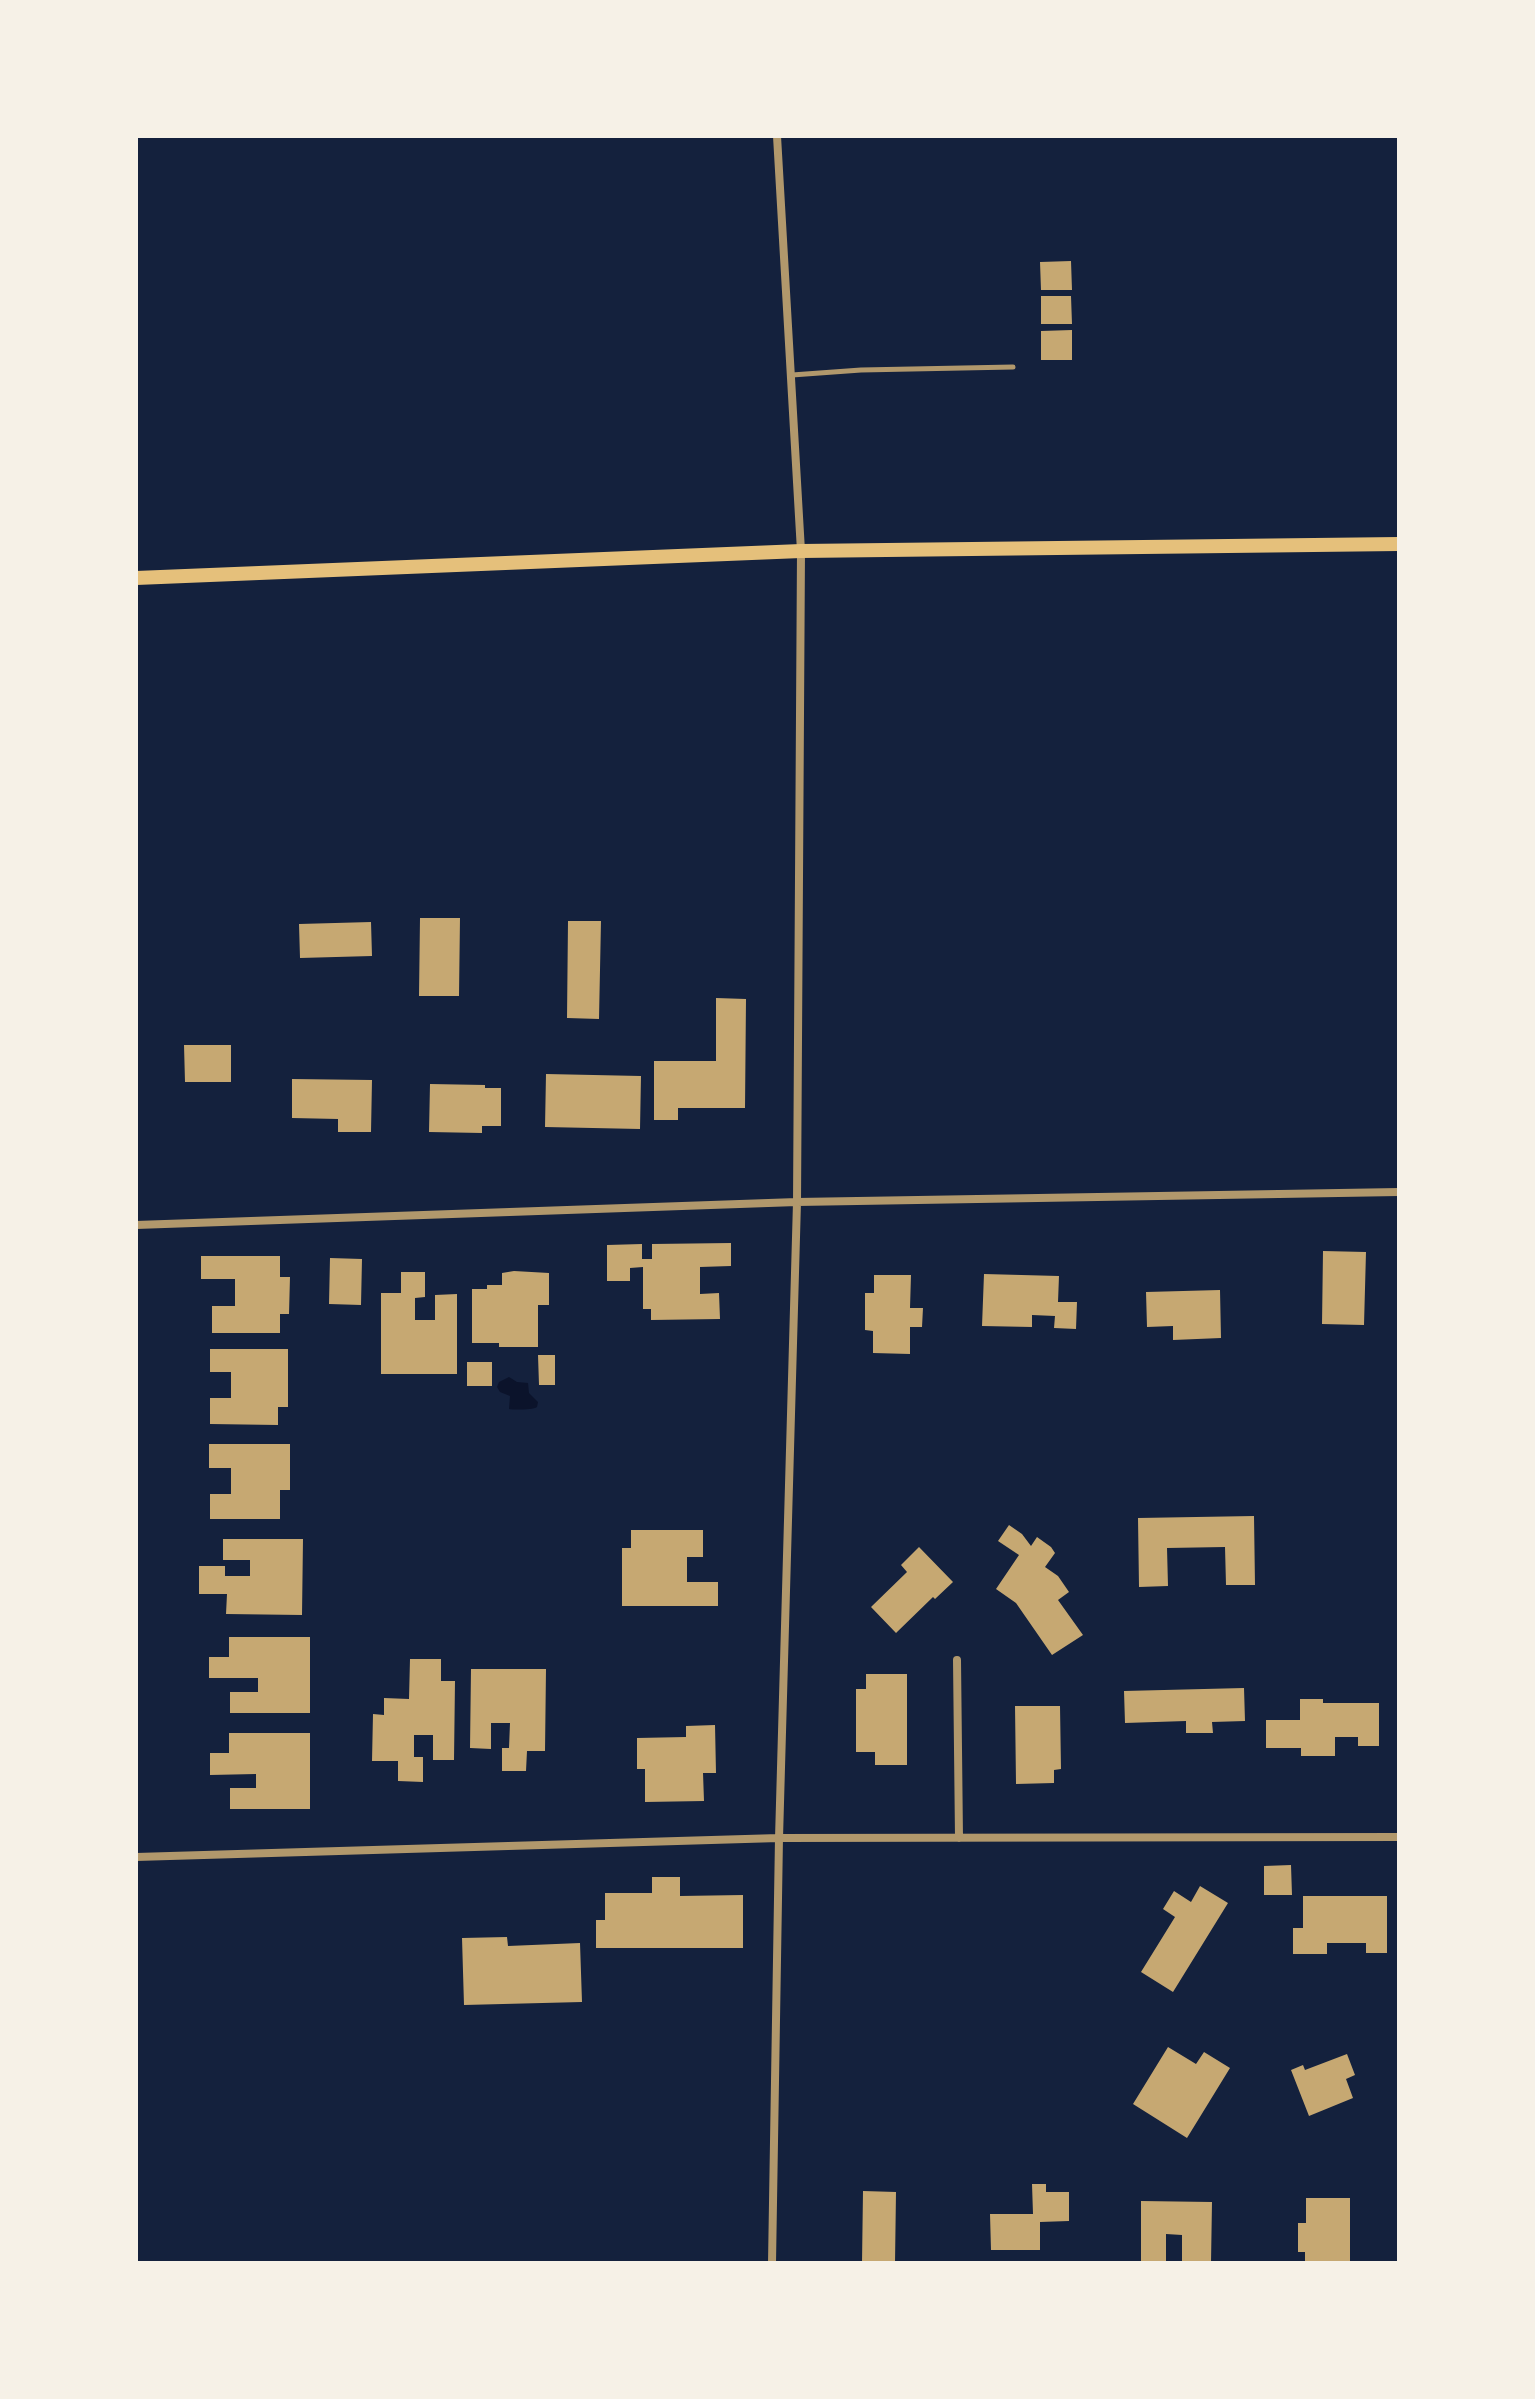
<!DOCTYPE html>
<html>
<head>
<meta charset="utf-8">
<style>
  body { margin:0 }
  #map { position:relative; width:1535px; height:2399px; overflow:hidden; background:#14213d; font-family:"Golos Text",sans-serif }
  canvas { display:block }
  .frame { position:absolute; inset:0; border:138px solid #f6f1e7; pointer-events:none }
</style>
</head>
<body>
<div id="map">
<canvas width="1535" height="2399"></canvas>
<div class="frame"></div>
</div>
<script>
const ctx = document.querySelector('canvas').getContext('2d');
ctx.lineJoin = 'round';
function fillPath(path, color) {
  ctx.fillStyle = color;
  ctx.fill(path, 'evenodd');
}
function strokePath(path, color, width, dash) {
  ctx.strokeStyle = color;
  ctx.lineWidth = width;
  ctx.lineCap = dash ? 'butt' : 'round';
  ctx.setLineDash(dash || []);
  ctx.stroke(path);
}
const water = new Path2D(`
  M 509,1377 L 517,1382 L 528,1383 L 529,1393 L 538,1402 L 537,1407 C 533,1410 513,1410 509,1409 L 510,1396 L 500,1392 L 497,1387 L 499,1382 Z`);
const building = new Path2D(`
  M 1071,261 L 1072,290 L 1041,290 L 1040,262 Z
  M 1041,296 L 1071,296 L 1072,324 L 1041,324 Z
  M 1072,330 L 1072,360 L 1041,360 L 1041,331 Z
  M 420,918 L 460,918 L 459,996 L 419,996 Z
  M 568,921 L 601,921 L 599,1019 L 567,1018 Z
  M 371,922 L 372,956 L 300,958 L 299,924 Z
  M 716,998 L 746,999 L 745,1108 L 678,1108 L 678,1120 L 654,1120 L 654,1061 L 716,1061 Z
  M 184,1045 L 231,1045 L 231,1082 L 185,1082 Z
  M 546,1074 L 641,1076 L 640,1129 L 545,1127 Z
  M 292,1079 L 372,1080 L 371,1132 L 338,1132 L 338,1119 L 292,1118 Z
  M 430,1084 L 485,1085 L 485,1088 L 501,1088 L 501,1126 L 482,1126 L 482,1133 L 429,1132 Z
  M 731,1243 L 731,1266 L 700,1267 L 700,1294 L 719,1293 L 720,1319 L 651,1320 L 651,1309 L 643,1309 L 643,1267 L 630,1268 L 630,1281 L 607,1281 L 607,1245 L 642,1244 L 642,1259 L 652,1259 L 652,1244 Z
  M 1323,1251 L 1366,1252 L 1364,1325 L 1322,1324 Z
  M 201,1256 L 280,1256 L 280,1277 L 290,1277 L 289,1314 L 280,1314 L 280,1333 L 212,1333 L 212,1306 L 235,1306 L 235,1279 L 201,1279 Z
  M 330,1258 L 362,1259 L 361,1305 L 329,1304 Z
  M 514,1271 L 549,1273 L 549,1305 L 538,1305 L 538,1347 L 499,1347 L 499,1343 L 472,1343 L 472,1289 L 487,1289 L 487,1285 L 502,1285 L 502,1273 Z
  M 401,1272 L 425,1272 L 425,1297 L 415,1298 L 415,1320 L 435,1320 L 435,1295 L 457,1294 L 457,1374 L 381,1374 L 381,1293 L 401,1293 Z
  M 984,1274 L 1059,1276 L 1058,1302 L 1077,1302 L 1076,1329 L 1054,1328 L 1055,1316 L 1032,1315 L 1032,1327 L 982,1326 Z
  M 874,1275 L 911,1275 L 910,1308 L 923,1308 L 922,1327 L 910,1327 L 910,1354 L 873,1353 L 873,1331 L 865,1330 L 865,1293 L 874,1293 Z
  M 1220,1290 L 1221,1338 L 1173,1340 L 1173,1326 L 1147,1327 L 1146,1292 Z
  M 210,1349 L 288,1349 L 288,1407 L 278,1407 L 278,1425 L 210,1424 L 210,1398 L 231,1398 L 231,1372 L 210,1372 Z
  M 538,1355 L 555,1355 L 555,1385 L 539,1385 Z
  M 467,1362 L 492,1362 L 492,1386 L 467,1386 Z
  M 209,1444 L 290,1444 L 290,1490 L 280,1490 L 280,1519 L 210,1519 L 210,1494 L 231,1494 L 231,1468 L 209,1468 Z
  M 1254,1516 L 1255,1585 L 1226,1585 L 1225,1547 L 1167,1548 L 1168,1586 L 1139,1587 L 1138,1518 Z
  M 1009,1525 L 1022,1534 L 1031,1546 L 1037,1537 L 1051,1547 L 1055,1553 L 1045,1567 L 1058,1576 L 1069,1592 L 1058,1600 L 1083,1635 L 1052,1655 L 1016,1603 L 996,1589 L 1019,1555 L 998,1541 Z
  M 631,1530 L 703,1530 L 703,1557 L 687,1557 L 687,1582 L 718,1582 L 718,1606 L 622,1606 L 622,1548 L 631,1548 Z
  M 223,1539 L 303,1539 L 302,1615 L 226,1614 L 227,1594 L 199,1594 L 199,1566 L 225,1566 L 225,1576 L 250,1576 L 250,1560 L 223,1560 Z
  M 919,1547 L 953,1582 L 935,1599 L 933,1597 L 896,1633 L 871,1607 L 907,1572 L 901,1565 Z
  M 229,1637 L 310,1637 L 310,1713 L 230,1713 L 230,1692 L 258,1692 L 258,1678 L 209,1678 L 209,1657 L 229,1657 Z
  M 410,1659 L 441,1659 L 441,1681 L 455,1681 L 454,1760 L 433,1760 L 433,1735 L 414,1735 L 414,1757 L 423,1757 L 423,1782 L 398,1781 L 398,1761 L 372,1761 L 373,1714 L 384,1715 L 384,1698 L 409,1699 Z
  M 471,1669 L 546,1669 L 545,1751 L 527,1751 L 526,1771 L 502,1771 L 502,1748 L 509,1748 L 510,1723 L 491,1723 L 491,1749 L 470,1748 Z
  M 866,1674 L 907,1674 L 907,1765 L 875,1765 L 875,1752 L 856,1752 L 856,1689 L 866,1689 Z
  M 1244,1688 L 1245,1721 L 1212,1722 L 1213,1733 L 1186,1733 L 1186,1721 L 1125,1723 L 1124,1691 Z
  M 1300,1699 L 1323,1699 L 1323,1703 L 1379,1703 L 1379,1746 L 1358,1746 L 1358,1737 L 1335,1737 L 1335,1756 L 1301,1756 L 1301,1748 L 1266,1748 L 1266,1720 L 1300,1720 Z
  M 1015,1706 L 1060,1706 L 1061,1769 L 1054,1770 L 1054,1783 L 1016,1784 Z
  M 715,1725 L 716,1773 L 703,1773 L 704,1801 L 645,1802 L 645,1769 L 637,1769 L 637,1738 L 686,1737 L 686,1726 Z
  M 229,1733 L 310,1733 L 310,1809 L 230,1809 L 230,1788 L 256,1788 L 256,1774 L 210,1775 L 210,1753 L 229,1753 Z
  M 1291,1865 L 1292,1895 L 1264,1895 L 1264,1866 Z
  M 652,1877 L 680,1877 L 680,1896 L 743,1895 L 743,1948 L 596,1948 L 596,1920 L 605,1920 L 605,1893 L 652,1893 Z
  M 1200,1886 L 1228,1903 L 1173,1992 L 1141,1972 L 1175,1917 L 1163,1909 L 1174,1891 L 1191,1902 Z
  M 1303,1896 L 1387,1896 L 1387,1953 L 1366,1953 L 1366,1943 L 1327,1943 L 1327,1954 L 1293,1954 L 1293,1928 L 1303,1928 Z
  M 507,1937 L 508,1946 L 580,1943 L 582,2002 L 464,2005 L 462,1938 Z
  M 1168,2047 L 1196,2064 L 1204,2052 L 1230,2068 L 1187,2138 L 1133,2104 Z
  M 1347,2054 L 1355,2075 L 1346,2079 L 1353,2098 L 1309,2116 L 1291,2070 L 1303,2065 L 1305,2070 Z
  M 1032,2184 L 1046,2184 L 1046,2192 L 1069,2192 L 1069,2221 L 1040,2222 L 1040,2250 L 991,2250 L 990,2214 L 1033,2214 Z
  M 863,2191 L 896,2192 L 895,2263 L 862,2263 Z
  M 1306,2198 L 1350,2198 L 1350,2263 L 1305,2263 L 1305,2252 L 1298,2252 L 1298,2223 L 1306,2223 Z
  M 1141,2201 L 1212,2202 L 1211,2263 L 1182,2263 L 1182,2235 L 1166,2234 L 1166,2263 L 1141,2263 Z`);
const service = new Path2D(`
  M 792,375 L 861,370 L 1013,367`);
const minor = new Path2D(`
  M 136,1225 L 797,1202 L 1399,1192
  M 957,1660 L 959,1838
  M 136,1857 L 779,1838 L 1399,1837
  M 772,2263 L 779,1838 L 797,1202 L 801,551 L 777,136`);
const secondary = new Path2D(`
  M 136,578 L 801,551 L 1399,544`);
fillPath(water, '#0b132b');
fillPath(building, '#c6a872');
strokePath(service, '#b1986c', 5);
strokePath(minor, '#b1986c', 8);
strokePath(secondary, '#e5c07b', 14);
</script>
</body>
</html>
